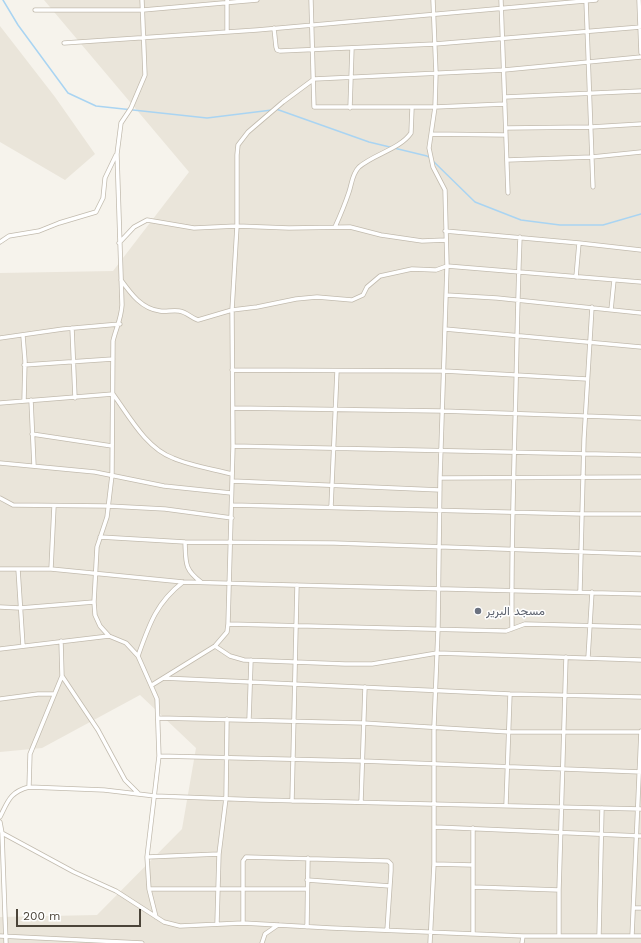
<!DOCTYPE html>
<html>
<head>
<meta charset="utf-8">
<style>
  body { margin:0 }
  #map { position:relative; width:641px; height:943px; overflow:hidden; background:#f6f3ec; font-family:"Work Sans",sans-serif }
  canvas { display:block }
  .scale { position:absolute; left:16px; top:909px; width:125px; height:18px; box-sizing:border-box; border:2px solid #4b4439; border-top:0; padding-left:5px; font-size:12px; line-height:14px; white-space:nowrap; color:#4b4439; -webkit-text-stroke:3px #fff; paint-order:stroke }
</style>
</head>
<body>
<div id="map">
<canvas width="641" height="943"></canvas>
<div class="scale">200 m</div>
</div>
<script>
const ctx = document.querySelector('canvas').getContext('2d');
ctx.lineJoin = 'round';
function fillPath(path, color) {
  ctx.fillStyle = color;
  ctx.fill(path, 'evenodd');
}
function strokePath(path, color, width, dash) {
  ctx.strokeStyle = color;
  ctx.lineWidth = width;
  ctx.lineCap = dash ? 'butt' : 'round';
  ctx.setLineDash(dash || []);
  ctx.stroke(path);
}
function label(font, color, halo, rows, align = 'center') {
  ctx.font = font + ' "Work Sans",Vazirmatn,sans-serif';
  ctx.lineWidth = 3;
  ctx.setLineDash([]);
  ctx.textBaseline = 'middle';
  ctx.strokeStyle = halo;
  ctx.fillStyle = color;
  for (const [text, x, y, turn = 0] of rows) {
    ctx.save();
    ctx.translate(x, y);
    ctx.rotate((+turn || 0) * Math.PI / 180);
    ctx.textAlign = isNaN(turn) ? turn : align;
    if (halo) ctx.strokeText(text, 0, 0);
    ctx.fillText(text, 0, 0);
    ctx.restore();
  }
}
const residential = new Path2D(`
  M 44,0 L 641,0 L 641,943 L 0,943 L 0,917 L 97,915 L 182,829 L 196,748 L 140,695 L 42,748 L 0,752 L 0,273 L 113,271 L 189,172 Z
  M 0,26 L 55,97 L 95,154 L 65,180 L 0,142 Z`);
const stream = new Path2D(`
  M 3,0 L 18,25 L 68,93 L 96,106 L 207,118 L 272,110
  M 276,109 L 369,142 L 427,156 L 430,158
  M 433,161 L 475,202 L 521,220 L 560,225 L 603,225 L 641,214`);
const street = new Path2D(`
  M 142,0 L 145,75 L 131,108 L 121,123 L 117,154 L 122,305 C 121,320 116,328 113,341 L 112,475 L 107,517 L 97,547 L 94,602 L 95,615 L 100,626 L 109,636 L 126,643 L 138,656 L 157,699 L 159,756 L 147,857 L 149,889 L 156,917
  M 311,0 L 314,107 L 435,107 L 505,104
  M 501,0 L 508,193
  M 586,0 L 593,187
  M 639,0 L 641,53
  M 35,10 L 143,10 L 257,0
  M 274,28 L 276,47 L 277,50 L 280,51 L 435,44 L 641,27
  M 227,32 L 227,0
  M 64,43 L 257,30 L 596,0
  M 505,97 L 641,91
  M 350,108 L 352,48
  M 506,128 L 591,127 L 641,124
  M 431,134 L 506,135
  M 507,160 L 592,157 L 641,152
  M 335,227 C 340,216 345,204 349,192 C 352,183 352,174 359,167 C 374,154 400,149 411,133 L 412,108
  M 445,231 L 579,243 L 641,250
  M 0,242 L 9,236 L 39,231 L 59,223 L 96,212 L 103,198 L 105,178 L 116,155
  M 119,243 L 134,227 L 147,220 L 194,228 L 237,226 L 289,228 L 350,227 L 381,235 L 422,241 L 446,240
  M 576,277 L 579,243
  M 121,280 C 131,294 142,309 160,311 C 166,312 172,310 179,311 C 187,312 191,318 198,320 L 232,310 L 257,307 L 296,299 L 317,297 L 352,300 L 363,295 L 367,287 L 380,276 L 412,269 L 436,270 L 447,266 L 641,282
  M 446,295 L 497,298 L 641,313
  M 611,310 L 614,280
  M 72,328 L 75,398
  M 445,329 L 641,347
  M 23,336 L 25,361 L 24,401
  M 0,338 L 63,329 L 120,324
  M 24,365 L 113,359
  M 232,370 L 444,371 L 587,379
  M 31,400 L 34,466
  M 0,403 L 113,394 C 129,416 146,448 173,458 C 191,466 213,469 232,474
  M 233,408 L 442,411 L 641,418
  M 32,434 L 112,446
  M 233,446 L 641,455
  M 0,463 L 95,472 L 164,486 L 231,493
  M 440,478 L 641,477
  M 232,481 L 440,490
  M 0,498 L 13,505 L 108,506 L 165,509 L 232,518
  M 232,505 L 582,514 L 641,514
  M 331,507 L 337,371
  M 100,537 L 185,542 L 334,543 L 641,554
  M 185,542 C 186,563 184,569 201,582
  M 0,569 L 51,569 L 183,582 L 253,584 L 641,594
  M 18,569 L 23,646
  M 51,569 L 54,506
  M 580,591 L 584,439 L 592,307
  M 0,607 L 20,608 L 94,602
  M 228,624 L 506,631 L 525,624 L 641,627
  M 512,629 C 511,548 514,467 516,386 C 517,336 518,287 520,237
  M 215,646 L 230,656 L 244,660 L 345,664 L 372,664 L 437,653 L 641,660
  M 0,649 L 109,636
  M 138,656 C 149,625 156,603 183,582
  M 588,658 L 592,592
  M 62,676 L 98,730 L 125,780 L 138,793
  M 163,678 L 510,694 L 641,697
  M 152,685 L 215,646 L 227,632 L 228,624 L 233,446 L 232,310 L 237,226 L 237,155 L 238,145 L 248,132 L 283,102 L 314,79 L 504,70 L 641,57
  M 0,699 L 38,694 L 54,694
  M 159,718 L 363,723 L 509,732 L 641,732
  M 249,720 L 251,660
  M 159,756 L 362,761 L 641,772
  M 29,787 L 30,754 L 62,676 L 61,641
  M 292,801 L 297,585
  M 361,802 L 365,687
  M 506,805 L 510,694
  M 0,817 C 8,801 10,792 29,787 L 104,790 L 155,796 L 261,800 L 641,809
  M 0,822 L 2,833 L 74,872 L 116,891 L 164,922 L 180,926 L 243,923 L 331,928 L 523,936 L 641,936
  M 435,827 L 641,836
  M 2,833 L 6,943
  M 219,854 L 226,798 L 227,719
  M 147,857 L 219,854 L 217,923
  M 434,864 L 473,865
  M 307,880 L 390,886
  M 473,887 L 559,890
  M 149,889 L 307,889
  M 634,908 L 641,908
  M 243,923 L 243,861 L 246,857 L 388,861 L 391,864 L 391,871 L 387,930
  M 307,927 L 308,858
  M 473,934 L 473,828
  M 0,936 L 142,943
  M 559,936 L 559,890 L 566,657
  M 599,936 L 602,808
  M 632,936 L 641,731
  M 262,943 L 265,934 L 278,925
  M 430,943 L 434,864 L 434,726 L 438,629 L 440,478 L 447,266 L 445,190 L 433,167 L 429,148 L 435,107 L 436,73 L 433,0
  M 522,943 L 523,936`);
const markers = [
  [478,611,4,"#6b7280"]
];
const worshipNames = [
  ["مسجد البرير",486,611]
];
fillPath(residential, '#eae5da');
strokePath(stream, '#a9d4f2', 1.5);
strokePath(street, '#c2bbae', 5);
strokePath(street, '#fff', 3.5);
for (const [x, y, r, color] of markers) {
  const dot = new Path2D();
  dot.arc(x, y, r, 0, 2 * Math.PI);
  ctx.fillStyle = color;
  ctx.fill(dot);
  strokePath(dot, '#fff', 1.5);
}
label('12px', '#5b616d', '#fff', worshipNames, 'left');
</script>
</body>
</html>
